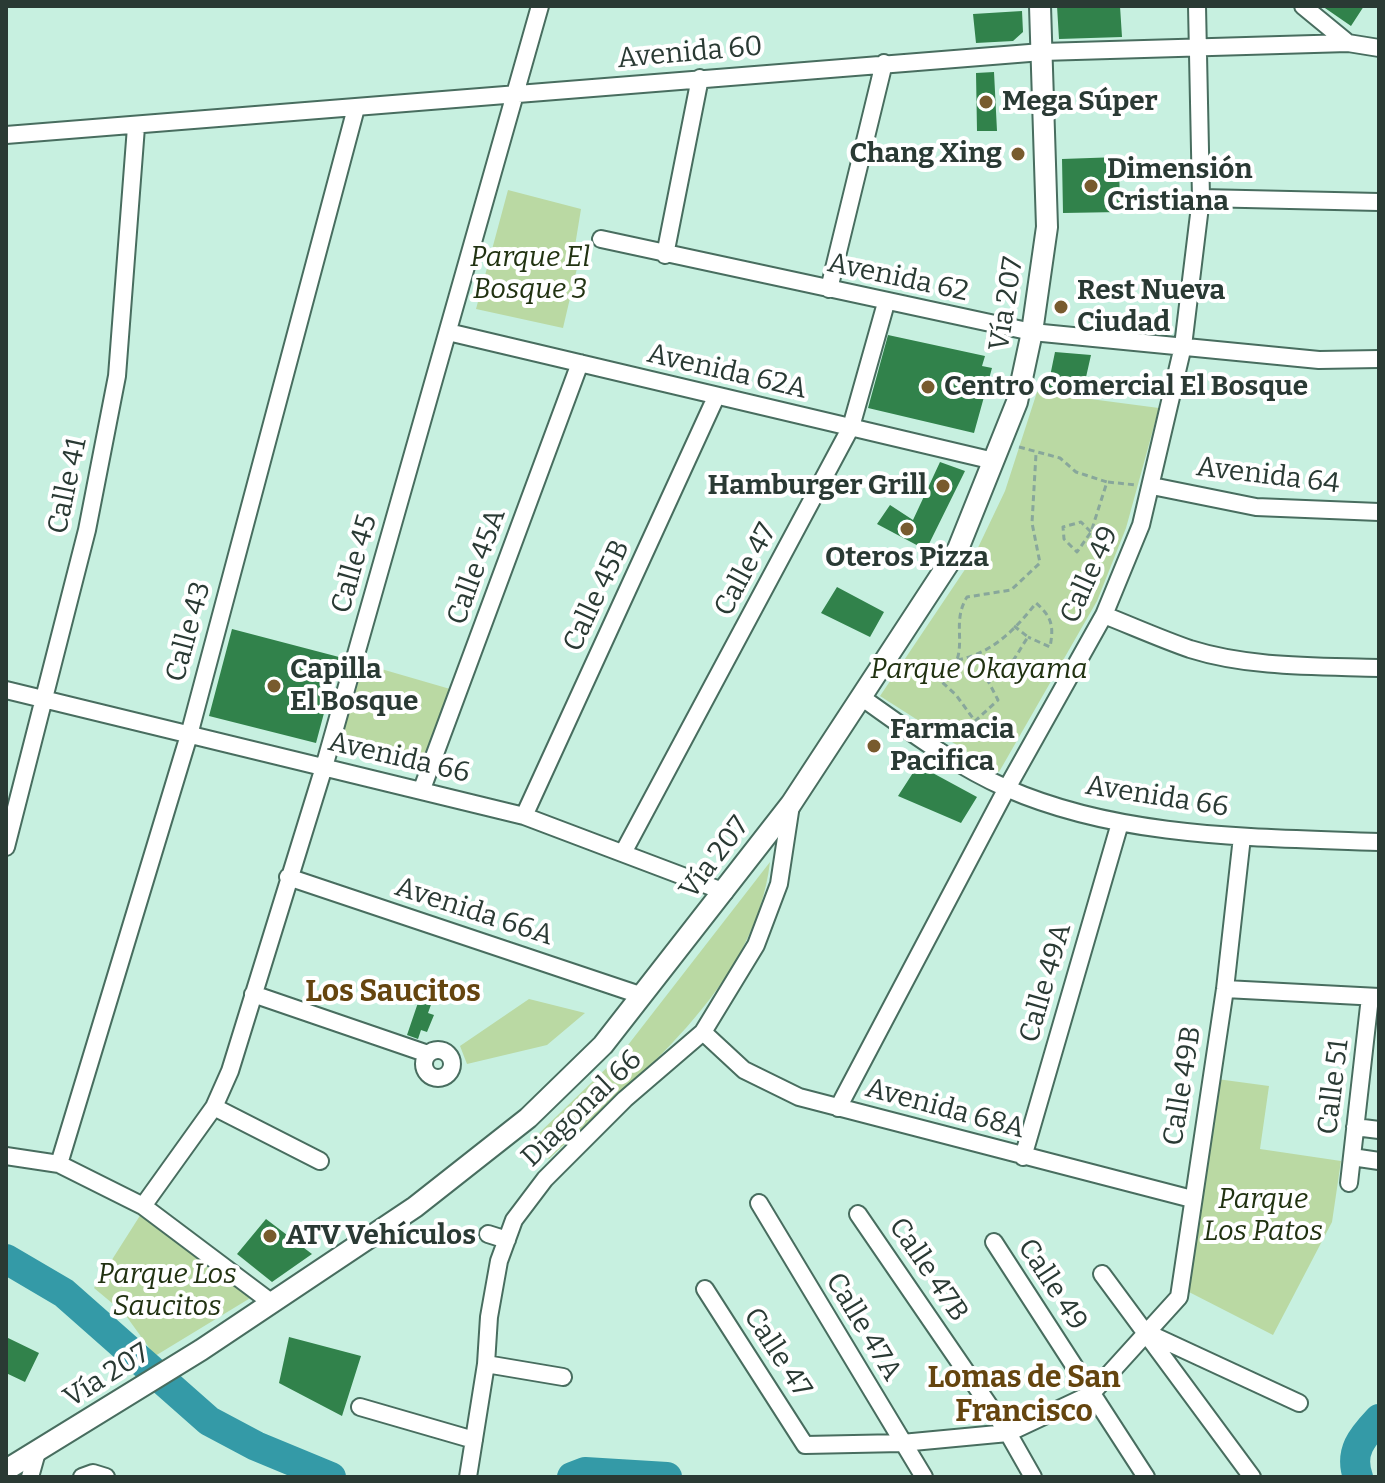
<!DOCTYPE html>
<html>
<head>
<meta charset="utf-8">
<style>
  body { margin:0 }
  #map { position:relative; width:1385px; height:1483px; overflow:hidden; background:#c7f0e0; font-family:Bitter,serif }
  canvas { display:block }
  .frame { position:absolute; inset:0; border:8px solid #2a3a34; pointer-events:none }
</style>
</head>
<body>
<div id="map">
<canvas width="1385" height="1483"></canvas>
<div class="frame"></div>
</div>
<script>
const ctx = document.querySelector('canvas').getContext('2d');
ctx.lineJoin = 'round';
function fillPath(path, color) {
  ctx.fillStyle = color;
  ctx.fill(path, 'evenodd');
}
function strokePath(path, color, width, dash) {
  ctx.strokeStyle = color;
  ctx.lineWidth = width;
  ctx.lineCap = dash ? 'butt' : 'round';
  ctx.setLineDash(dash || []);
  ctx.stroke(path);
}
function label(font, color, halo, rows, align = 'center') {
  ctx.font = font + ' Bitter,serif';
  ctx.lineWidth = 8;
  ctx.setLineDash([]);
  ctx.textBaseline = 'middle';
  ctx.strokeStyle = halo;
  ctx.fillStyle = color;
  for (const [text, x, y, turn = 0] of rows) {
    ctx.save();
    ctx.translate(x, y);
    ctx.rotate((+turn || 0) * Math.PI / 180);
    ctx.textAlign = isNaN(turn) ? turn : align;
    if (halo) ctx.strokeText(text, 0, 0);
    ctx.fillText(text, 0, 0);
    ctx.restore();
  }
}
const green = new Path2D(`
  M 508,190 L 581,209 L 573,258 L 578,264 L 563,328 L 476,309 Z
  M 1037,392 L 1159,408 L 1126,528 L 1097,601 L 999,772 L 880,696 L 974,556 L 1005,491 Z
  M 364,664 L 457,691 L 429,771 L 339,746 Z
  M 770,862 C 755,989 636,1077 549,1159 L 532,1140 L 621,1054 Z
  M 529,999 L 585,1013 L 547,1045 L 467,1064 L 460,1046 Z
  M 1217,1079 L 1269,1086 L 1260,1149 L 1341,1161 L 1332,1222 L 1273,1335 L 1187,1291 Z
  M 141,1214 L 252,1297 L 155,1356 L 124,1313 L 94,1288 Z`);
const river = new Path2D(`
  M 6,1259 L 64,1293 L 209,1421 L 256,1446 L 331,1477
  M 572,1477 L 585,1472 L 667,1477
  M 1358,1477 C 1349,1452 1362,1437 1379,1419`);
const building = new Path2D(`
  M 1057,6 L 1120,6 L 1122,37 L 1059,39 Z
  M 1322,6 L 1364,6 L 1351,26 Z
  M 1022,11 L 1023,32 L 1013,41 L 976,43 L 973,14 Z
  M 994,72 L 997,131 L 977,131 L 976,73 Z
  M 1119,157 L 1120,212 L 1063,213 L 1062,159 Z
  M 888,335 L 985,356 L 982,366 L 992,368 L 974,433 L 868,408 Z
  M 1055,352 L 1091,355 L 1082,395 L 1047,391 Z
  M 940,462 L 965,471 L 926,550 L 877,524 L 890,505 L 913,520 Z
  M 837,587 L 884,612 L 870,637 L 821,613 Z
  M 232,629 L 339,657 L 316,743 L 209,716 Z
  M 918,765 L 977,797 L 961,823 L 898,796 Z
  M 424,985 L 437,988 L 428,1013 L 434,1015 L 427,1032 L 421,1030 L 418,1039 L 407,1035 Z
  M 266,1219 L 312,1254 L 272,1282 L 237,1254 Z
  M 6,1337 L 39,1353 L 25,1382 L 6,1373 Z
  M 289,1337 L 361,1356 L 342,1416 L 279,1383 Z`);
const path = new Path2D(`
  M 1019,447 L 1060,458 L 1076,472 L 1107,482 L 1091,532 L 1077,552 L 1064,539 L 1063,527 L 1081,522 L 1091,532 L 1113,540
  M 1108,482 L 1136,485
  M 1014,626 L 1028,637 C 1016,654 1010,675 986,677 L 998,700 L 975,721 L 956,695 L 932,673 L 957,660 C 964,638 953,620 967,597 L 1011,590 L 1040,563 L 1032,523 L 1036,454
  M 957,660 C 991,654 1015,630 1036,603 C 1052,617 1054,626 1050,647 L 1028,637`);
const minor = new Path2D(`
  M 1303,6 L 1348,43
  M 6,135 L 1042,52 L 1348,43 L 1379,48
  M 1201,198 L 1379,202
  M 601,239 L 1032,332 L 1319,360 L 1379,359
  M 665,255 L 700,78
  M 829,289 L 884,63
  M 448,332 L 994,461
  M 1152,486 L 1256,507 L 1379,512
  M 1104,615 C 1132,626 1161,639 1190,649 C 1250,668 1317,666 1379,668
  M 6,690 L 524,816 L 725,892
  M 861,697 C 908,730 954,765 1006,788 C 1122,839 1255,837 1379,842
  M 422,789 L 580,363
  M 524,816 L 716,397
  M 6,847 L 87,530 L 117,376 L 136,127
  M 624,851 L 851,427 L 886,303
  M 288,877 L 643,996
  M 1225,989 L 1379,997
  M 253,994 L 428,1054
  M 703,1032 L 744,1070 L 799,1097 L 1192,1199
  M424 1064a14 14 0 1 1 28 0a14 14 0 1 1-28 0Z
  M 214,1107 L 320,1161
  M 838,1108 L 1007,788 L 1104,615 L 1141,525 L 1183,346 L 1201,198 L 1197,6
  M 1355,1127 L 1379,1130
  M 6,1156 L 59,1164 L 143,1206 L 272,1303
  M 1023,1157 L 1120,823
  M 1352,1157 L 1379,1161
  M 59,1164 L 189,735 L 356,108
  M 1349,1183 L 1370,997
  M 759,1203 L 924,1477
  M 143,1206 L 214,1107 L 230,1071 L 324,767 L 540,6
  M 858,1214 L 1008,1433 L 1033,1477
  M 488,1234 L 507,1240
  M 994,1242 L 1146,1477
  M 1102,1274 L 1252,1477
  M 705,1289 L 805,1445 L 902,1443 L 1008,1433 L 1091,1394 L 1179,1297 L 1225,989 L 1242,837
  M 1150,1334 L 1299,1403
  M 486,1364 L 563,1377
  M 360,1407 L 474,1440
  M 30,1477 L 37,1452
  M 82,1477 L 93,1473 L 106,1477
  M 468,1477 L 486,1364 L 489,1317 L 499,1261 L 514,1220 L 545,1179 L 625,1099 L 703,1032 L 756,945 L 779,884 L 791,805`);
const major = new Path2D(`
  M 6,1470 L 201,1350 L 415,1207 L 528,1118 L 603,1045 L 791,804 L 958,549 L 1017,402 L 1032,332 L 1047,227 L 1040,6`);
const markers = [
  [986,102,8,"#785b2e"],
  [1018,154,8,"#785b2e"],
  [1091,186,8,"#785b2e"],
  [1061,307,8,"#785b2e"],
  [928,387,8,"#785b2e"],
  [943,486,8,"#785b2e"],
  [907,529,8,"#785b2e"],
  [274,686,8,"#785b2e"],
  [874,746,8,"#785b2e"],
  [270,1236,8,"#785b2e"]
];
const streetNames = [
  ["Avenida 60",690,53,-5],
  ["Avenida 62",898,278,12],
  ["Vía 207",1007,304,-81],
  ["Avenida 62A",727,372,13],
  ["Avenida 64",1268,476,7],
  ["Calle 41",68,486,-78],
  ["Calle 45",355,564,-74],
  ["Calle 45A",477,567,-70],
  ["Calle 47",746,570,-62],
  ["Calle 49",1090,575,-66],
  ["Calle 45B",597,596,-65],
  ["Calle 43",189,632,-75],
  ["Avenida 66",399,758,13],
  ["Avenida 66",1157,797,9],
  ["Vía 207",715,858,-53],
  ["Avenida 66A",474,912,18],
  ["Calle 49A",1046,983,-74],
  ["Calle 49B",1183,1086,-81],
  ["Calle 51",1334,1087,-83],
  ["Diagonal 66",582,1109,-44],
  ["Avenida 68A",945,1109,15],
  ["Calle 47B",928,1270,56],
  ["Calle 49",1052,1285,57],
  ["Calle 47A",863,1327,59],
  ["Calle 47",777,1353,57],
  ["Vía 207",107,1376,-32]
];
const poiNames = [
  ["Mega Súper",1002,102],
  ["Chang Xing",1002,154,"right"],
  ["Dimensión",1107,170],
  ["Cristiana",1107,202],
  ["Rest Nueva",1077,291],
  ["Ciudad",1077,323],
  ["Centro Comercial El Bosque",944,387],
  ["Hamburger Grill",927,486,"right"],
  ["Oteros Pizza",907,558,"center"],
  ["Capilla",290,670],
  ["El Bosque",290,702],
  ["Farmacia",890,730],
  ["Pacifica",890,762],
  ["ATV Vehículos",286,1236]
];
const parkNames = [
  ["Parque El",530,258],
  ["Bosque 3",530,290],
  ["Parque Okayama",979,670],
  ["Parque",1263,1200],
  ["Los Patos",1263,1232],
  ["Parque Los",167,1275],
  ["Saucitos",167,1307]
];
const neighbourhoodNames = [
  ["Los Saucitos",393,993],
  ["Lomas de San",1024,1379],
  ["Francisco",1024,1413]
];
fillPath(green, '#bad9a3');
strokePath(river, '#349aa7', 30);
fillPath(building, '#31824b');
strokePath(minor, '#486d5f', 20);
strokePath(major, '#486d5f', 24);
strokePath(path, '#88a79b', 3, [6, 4]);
strokePath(minor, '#fff', 16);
strokePath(major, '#fff', 20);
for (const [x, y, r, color] of markers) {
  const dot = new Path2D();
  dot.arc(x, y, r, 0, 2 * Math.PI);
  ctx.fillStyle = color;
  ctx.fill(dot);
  strokePath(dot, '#fff', 3);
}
label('28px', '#2a3a34', '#fff', streetNames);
label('bold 28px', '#2a3a34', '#fff', poiNames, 'left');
label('italic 28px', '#213211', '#fff', parkNames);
label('bold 30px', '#65450f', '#fff', neighbourhoodNames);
</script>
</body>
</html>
